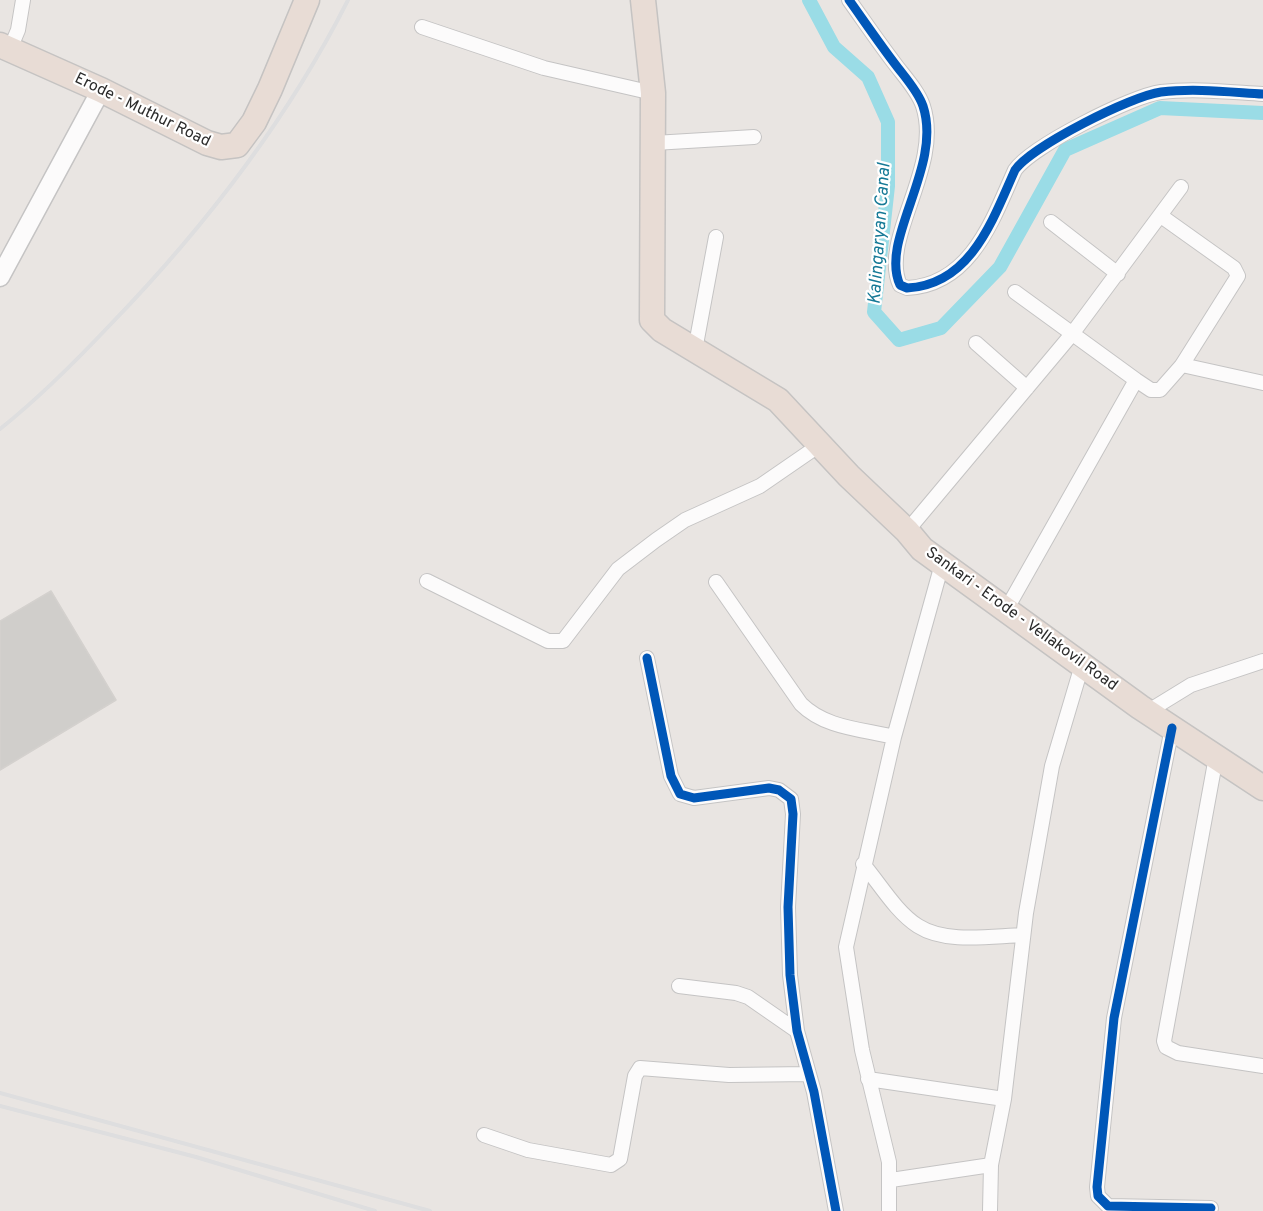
<!DOCTYPE html>
<html>
<head>
<meta charset="utf-8">
<style>
  body { margin:0 }
  canvas { display:block; background:#e9e5e2 }
</style>
</head>
<body>
<canvas width="1263" height="1211"></canvas>
<script>
const ctx = document.querySelector('canvas').getContext('2d');
ctx.lineJoin = 'round';
function strokePath(path, color, width, dash) {
  ctx.strokeStyle = color;
  ctx.lineWidth = width;
  ctx.lineCap = dash ? 'butt' : 'round';
  ctx.setLineDash(dash || []);
  ctx.stroke(path);
}
function fillPath(path, color) {
  ctx.fillStyle = color;
  ctx.fill(path, 'evenodd');
}
function label(font, color, halo, rows, align = 'center') {
  ctx.font = font + ' Overpass,sans-serif';
  ctx.lineWidth = 4.5;
  ctx.setLineDash([]);
  ctx.textBaseline = 'middle';
  ctx.strokeStyle = halo;
  ctx.fillStyle = color;
  for (const [text, x, y, turn = 0] of rows) {
    ctx.save();
    ctx.translate(x, y);
    ctx.rotate((+turn || 0) * Math.PI / 180);
    ctx.textAlign = isNaN(turn) ? turn : align;
    if (halo) ctx.strokeText(text, 0, 0);
    ctx.fillText(text, 0, 0);
    ctx.restore();
  }
}
const canal = new Path2D(`
  M 809,0 L 834,47 L 868,77 L 888,122 L 888,186 L 874,312 L 899,340 L 941,328 L 1000,267 L 1065,150 L 1160,108 L 1263,113`);
const building = new Path2D(`
  M 51,591 L 116,700 L 0,770 L 0,621 Z`);
const street = new Path2D(`
  M 849,0 C 864,21 879,43 895,64 C 904,76 918,91 923,106 C 943,167 879,239 900,285 L 907,288 C 971,285 993,219 1015,170 C 1032,146 1131,96 1161,92 C 1195,88 1229,92 1263,94
  M 422,27 L 544,68 L 653,93
  M 10,49 L 18,30 L 23,0
  M 654,143 L 754,137
  M 1051,222 L 1118,274
  M 1015,292 L 1136,380 L 1151,390 L 1160,390 L 1182,365 L 1238,276 L 1234,268 L 1161,216
  M 976,343 L 1027,388
  M 695,350 L 716,237
  M 1182,365 L 1263,383
  M 907,531 L 1072,334 L 1181,187
  M 427,581 L 548,641 L 563,641 L 618,569 L 656,540 L 685,520 L 760,486 L 821,444
  M 716,582 L 801,704 C 825,728 861,729 894,737
  M 1006,610 L 1136,380
  M 647,658 L 671,776 L 680,794 L 694,798 L 769,788 L 779,790 L 791,799 L 793,814 L 788,907 L 790,975 L 797,1031 L 814,1092 L 836,1211
  M 1147,712 L 1191,685 L 1263,661
  M 1172,728 L 1114,1018 L 1097,1187 L 1098,1196 L 1108,1206 L 1211,1208
  M 1216,757 L 1164,1041 L 1166,1047 L 1178,1053 L 1263,1066
  M 863,864 C 880,884 896,912 918,926 C 946,944 991,936 1023,935
  M 679,986 L 736,993 L 748,997 L 797,1031
  M 868,1079 L 1004,1099
  M 484,1135 L 528,1150 L 611,1165 L 620,1159 L 635,1076 L 640,1068 L 729,1075 L 809,1074
  M 891,1180 L 991,1165
  M 889,1211 L 889,1162 L 862,1050 L 846,947 L 894,737 L 942,564
  M 990,1211 L 991,1165 L 1004,1099 L 1026,913 L 1052,766 L 1082,665`);
const secondary = new Path2D(`
  M 0,277 L 101,90`);
const highway = new Path2D(`
  M 643,0 L 653,93 L 652,320 L 662,330 L 778,400 L 849,476 L 907,531 L 922,549 L 1140,707 L 1263,788
  M 0,45 L 101,90 L 207,143 L 221,147 L 237,145 L 254,122 L 270,89 L 307,0`);
const rail = new Path2D(`
  M 0,429 C 39,398 75,362 109,326 C 203,229 287,121 348,0
  M 0,1093 L 430,1211
  M 0,1106 L 196,1157 L 375,1211`);
const cycleway = new Path2D(`
  M 849,0 C 864,21 879,43 895,64 C 904,76 918,91 923,106 C 943,167 879,239 900,285 L 907,288 C 971,285 993,219 1015,170 C 1032,146 1131,96 1161,92 C 1195,88 1229,92 1263,94
  M 647,658 L 671,776 L 680,794 L 694,798 L 769,788 L 779,790 L 791,799 L 793,814 L 788,907 L 790,975 L 797,1031 L 814,1092 L 836,1211
  M 1172,728 L 1114,1018 L 1097,1187 L 1098,1196 L 1108,1206 L 1211,1208`);
const streetNames = [
  ["Erode - Muthur Road",142,111,26],
  ["Sankari - Erode - Vellakovil Road",1021,620,36]
];
const waterNames = [
  ["Kalingaryan Canal",881,234,-86]
];
strokePath(canal, '#9adce6', 14);
fillPath(building, '#d0cecb');
strokePath(building, '#d4d1ce', 1.5);
strokePath(street, '#c5c4c4', 16);
strokePath(secondary, '#c5c4c4', 21);
strokePath(highway, '#c5c3c2', 27);
strokePath(street, '#fcfbfb', 14);
strokePath(secondary, '#fcfbfb', 18);
strokePath(highway, '#e8dcd5', 24);
strokePath(rail, '#dededf', 4);
strokePath(cycleway, '#0057b8', 9);
label('16px', '#2c2c2c', '#fff', streetNames);
label('italic 18px', '#157996', '#fff', waterNames);
</script>
</body>
</html>
